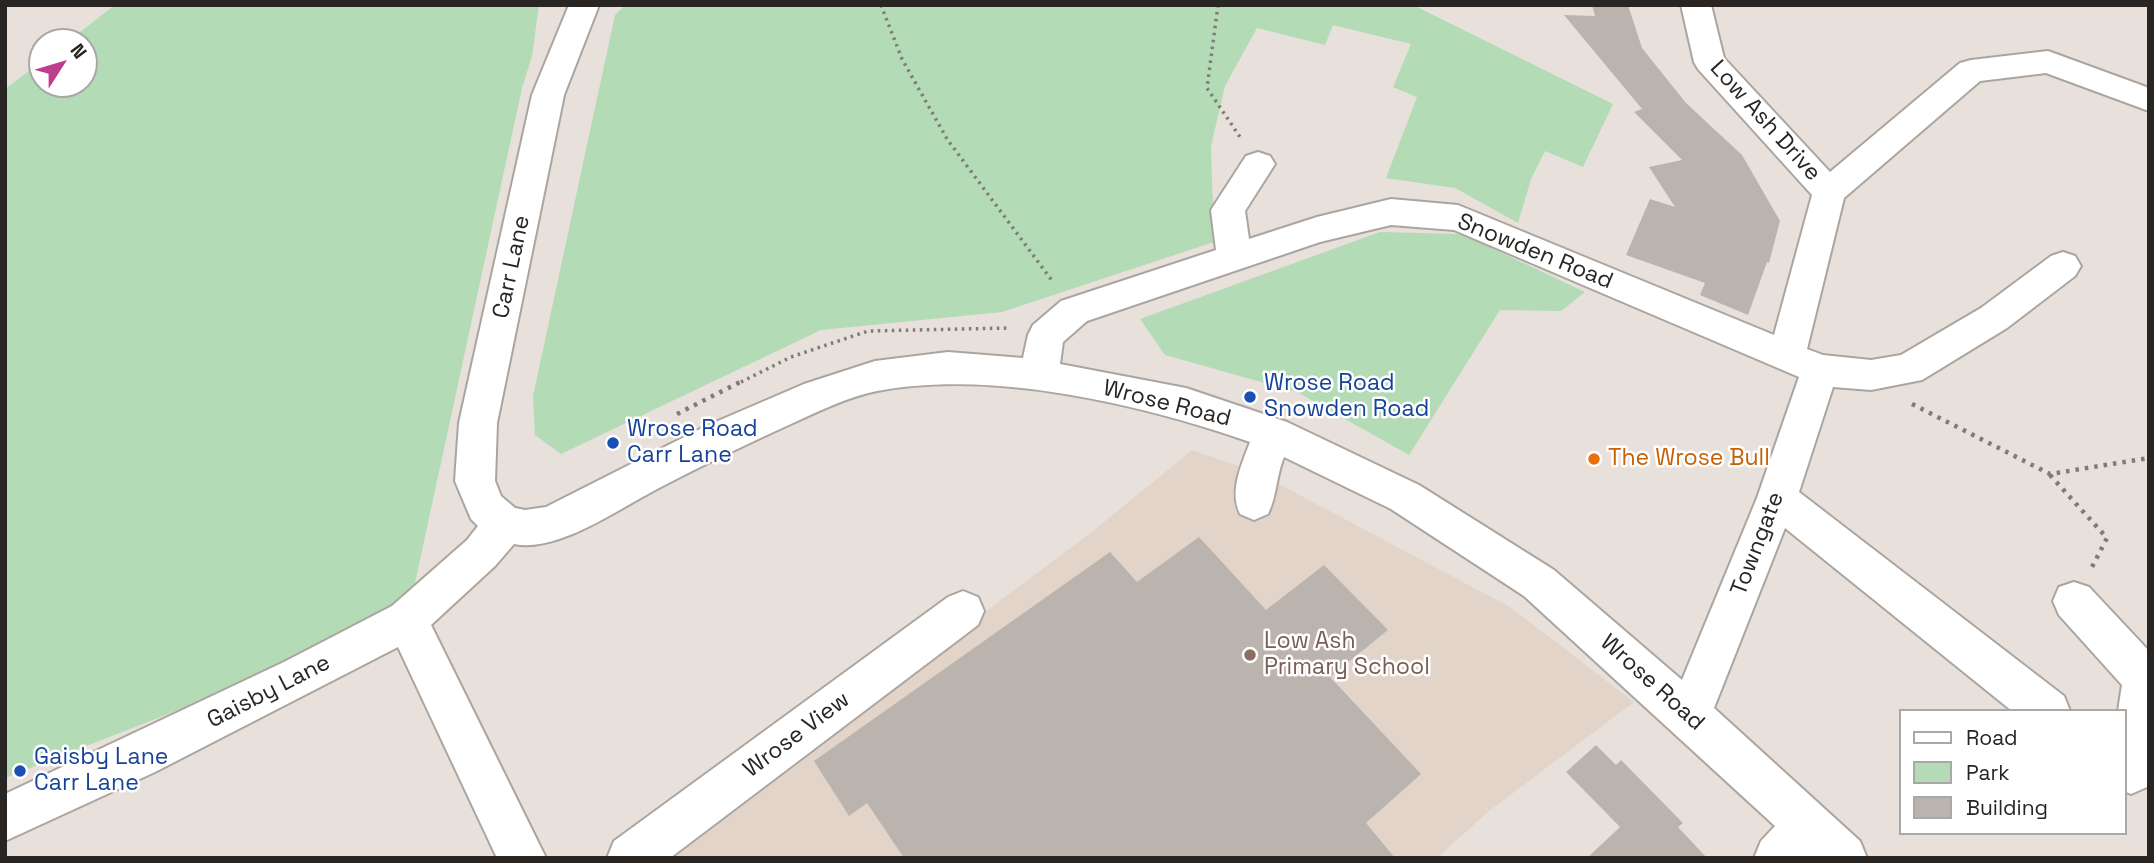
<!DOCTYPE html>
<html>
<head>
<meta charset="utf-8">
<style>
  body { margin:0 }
  #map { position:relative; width:2154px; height:863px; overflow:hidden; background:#e8e0da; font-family:"Space Grotesk",sans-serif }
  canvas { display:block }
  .frame { position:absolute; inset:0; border:7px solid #282523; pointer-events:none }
  .legend { position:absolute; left:1899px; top:709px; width:228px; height:126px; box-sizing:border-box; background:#fff; border:2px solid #a9a8a7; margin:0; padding:9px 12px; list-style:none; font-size:21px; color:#282523 }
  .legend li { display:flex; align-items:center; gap:14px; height:35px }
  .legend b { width:35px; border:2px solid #a9a8a7 }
  .north { position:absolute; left:28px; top:28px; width:70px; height:70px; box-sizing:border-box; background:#fff; border:2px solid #a9a8a7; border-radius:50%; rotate:53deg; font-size:19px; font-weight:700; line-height:28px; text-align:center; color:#282523 }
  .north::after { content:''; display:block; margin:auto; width:24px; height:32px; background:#bc3e8c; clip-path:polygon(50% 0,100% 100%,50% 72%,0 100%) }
</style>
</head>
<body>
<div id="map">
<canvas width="2154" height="863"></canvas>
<div class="frame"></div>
<ul class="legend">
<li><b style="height:9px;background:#fff"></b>Road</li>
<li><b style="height:19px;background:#b3dbb5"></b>Park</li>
<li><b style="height:19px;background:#bbb4ae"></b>Building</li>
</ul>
<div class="north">N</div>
</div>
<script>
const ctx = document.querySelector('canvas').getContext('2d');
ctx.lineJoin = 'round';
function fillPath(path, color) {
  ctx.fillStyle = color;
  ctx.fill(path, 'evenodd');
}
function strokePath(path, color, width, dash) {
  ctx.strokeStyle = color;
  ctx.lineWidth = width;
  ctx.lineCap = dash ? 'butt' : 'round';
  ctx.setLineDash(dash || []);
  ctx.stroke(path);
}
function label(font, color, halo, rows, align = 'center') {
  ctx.font = font + ' "Space Grotesk",sans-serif';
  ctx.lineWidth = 5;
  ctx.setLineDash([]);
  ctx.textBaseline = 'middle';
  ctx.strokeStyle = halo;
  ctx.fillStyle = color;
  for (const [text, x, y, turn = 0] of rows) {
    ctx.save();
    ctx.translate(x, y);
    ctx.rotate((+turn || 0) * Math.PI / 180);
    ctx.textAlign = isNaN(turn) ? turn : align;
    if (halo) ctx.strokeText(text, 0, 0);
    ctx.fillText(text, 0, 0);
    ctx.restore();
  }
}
const built = new Path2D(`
  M 1192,450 L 1258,473 L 1510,607 L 1634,702 L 1489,811 L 1437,858 L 656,858 L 1093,531 Z`);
const green = new Path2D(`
  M 115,5 L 539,5 L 532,56 L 522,88 L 407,620 L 5,778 L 5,89 L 42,61 L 42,84 L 84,84 L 84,42 L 67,42 Z
  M 625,5 L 1413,5 L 1613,104 L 1583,167 L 1545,151 L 1531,179 L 1518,223 L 1455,188 L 1386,178 L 1417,97 L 1393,87 L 1411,44 L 1333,25 L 1325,45 L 1257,28 L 1225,86 L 1211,146 L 1214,242 L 1002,312 L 821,330 L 561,454 L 535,435 L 533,396 L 615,15 Z
  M 1380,232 L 1462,234 L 1585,292 L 1561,311 L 1500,310 L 1409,455 L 1297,392 L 1165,355 L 1140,319 Z`);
const building = new Path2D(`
  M 1592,5 L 1628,5 L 1642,48 L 1686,103 L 1742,155 L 1780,221 L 1769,263 L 1767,262 L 1748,315 L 1700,295 L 1705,283 L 1626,255 L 1650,199 L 1675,207 L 1649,167 L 1682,160 L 1634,112 L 1642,109 L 1564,15 L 1595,16 Z
  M 1199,537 L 1266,610 L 1324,565 L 1388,630 L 1330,677 L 1421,774 L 1366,823 L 1395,858 L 904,858 L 867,803 L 849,816 L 814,761 L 1110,552 L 1137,582 Z
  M 1596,745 L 1616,765 L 1621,760 L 1683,823 L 1678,827 L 1707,858 L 1587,858 L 1620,827 L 1566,772 Z`);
const pathFar1 = new Path2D(`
  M 881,5 L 902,59 L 947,139 L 1053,282
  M 1218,5 L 1207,88 L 1240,137
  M 741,382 L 791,357 L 868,331 L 1010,328`);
const path = new Path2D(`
  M 1912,404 L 2050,474 L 2149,458
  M 677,414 L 744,380
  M 2050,475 L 2107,538 L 2092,567`);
const minor = new Path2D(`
  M 569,5 L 599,5 L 564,95 L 497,423 L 495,481 L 501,496 L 515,508 L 525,510 L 546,507 L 704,427 L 804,384 L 875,361 L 948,352 L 1023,358 L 1028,335 L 1033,325 L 1061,301 L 1216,250 L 1211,210 L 1246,156 L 1258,152 L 1270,156 L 1275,164 L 1245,211 L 1249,239 L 1317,217 L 1391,199 L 1458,205 L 1774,335 L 1812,195 L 1698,69 L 1694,62 L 1681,5 L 1711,5 L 1724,58 L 1830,172 L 1960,63 L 1971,60 L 2048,51 L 2149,88 L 2149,111 L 2046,73 L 1980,81 L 1844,198 L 1807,349 L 1823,355 L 1871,360 L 1901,355 L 1981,308 L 2051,256 L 2063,252 L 2075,256 L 2081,266 L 2075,276 L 2007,328 L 1922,380 L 1871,390 L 1833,387 L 1799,492 L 2064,696 L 2070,711 L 2012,711 L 1785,528 L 1714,708 L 1860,841 L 1867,858 L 1754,858 L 1761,841 L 1775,826 L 1524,596 L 1391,509 L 1284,457 C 1276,476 1277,496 1268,514 L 1254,520 L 1240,514 C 1229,491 1241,466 1250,442 C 1142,404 991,369 877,391 C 848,397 819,411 793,423 C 747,444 703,465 659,488 C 620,508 558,553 514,544 L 495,566 L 431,625 L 546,858 L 497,858 L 398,647 L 155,772 L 5,841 L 5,794 L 284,662 L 392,606 L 467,540 L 478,526 L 471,519 L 455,481 L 459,423 L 532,95 ZM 1391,225 L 1454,230 L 1799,377 L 1757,498 L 1682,680 L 1554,570 L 1419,485 L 1287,422 L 1186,388 L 1060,364 L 1063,342 L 1087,321 L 1320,242 Z
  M 2074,582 L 2089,587 L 2149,651 L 2149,783 L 2147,787 L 2131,794 L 2124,791 L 2124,711 L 2118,711 L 2122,685 L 2059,615 L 2053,601 L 2059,587 Z
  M 963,591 L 978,597 L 984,611 L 978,625 L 670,858 L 607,858 L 614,841 L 948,597 Z`);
const markers = [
  [1250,397,7,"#1a4fb4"],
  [613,443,7,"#1a4fb4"],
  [1594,459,7,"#e8710a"],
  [1250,655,7,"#8d6e63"],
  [20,771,7,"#1a4fb4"]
];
const streetNames = [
  ["Low Ash Drive",1765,121,48],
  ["Snowden Road",1535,252,22],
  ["Carr Lane",512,267,-78],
  ["Wrose Road",1167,404,14],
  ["Towngate",1758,544,-69],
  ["Wrose Road",1652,683,42],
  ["Gaisby Lane",269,692,-27],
  ["Wrose View",797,735,-37]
];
const transitNames = [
  ["Wrose Road",1264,384],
  ["Snowden Road",1264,410],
  ["Wrose Road",627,430],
  ["Carr Lane",627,456],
  ["Gaisby Lane",34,758],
  ["Carr Lane",34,784]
];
const foodNames = [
  ["The Wrose Bull",1608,459]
];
const educationNames = [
  ["Low Ash",1264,642],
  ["Primary School",1264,668]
];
fillPath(built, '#e2d4c9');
fillPath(green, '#b3dbb5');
fillPath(building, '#bbb4ae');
strokePath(minor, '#aca59f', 4);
strokePath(pathFar1, '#807b77', 3.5, [2.5, 4.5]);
strokePath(path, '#807b77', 4.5, [3.5, 6]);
fillPath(minor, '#fff');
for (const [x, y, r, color] of markers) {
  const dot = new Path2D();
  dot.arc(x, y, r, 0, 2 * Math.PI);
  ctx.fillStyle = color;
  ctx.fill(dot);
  strokePath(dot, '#fff', 2.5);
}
label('23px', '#282523', '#fff', streetNames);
label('23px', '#164399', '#fff', transitNames, 'left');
label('23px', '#c56008', '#fff', foodNames, 'left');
label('23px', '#785e54', '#fff', educationNames, 'left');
</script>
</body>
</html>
